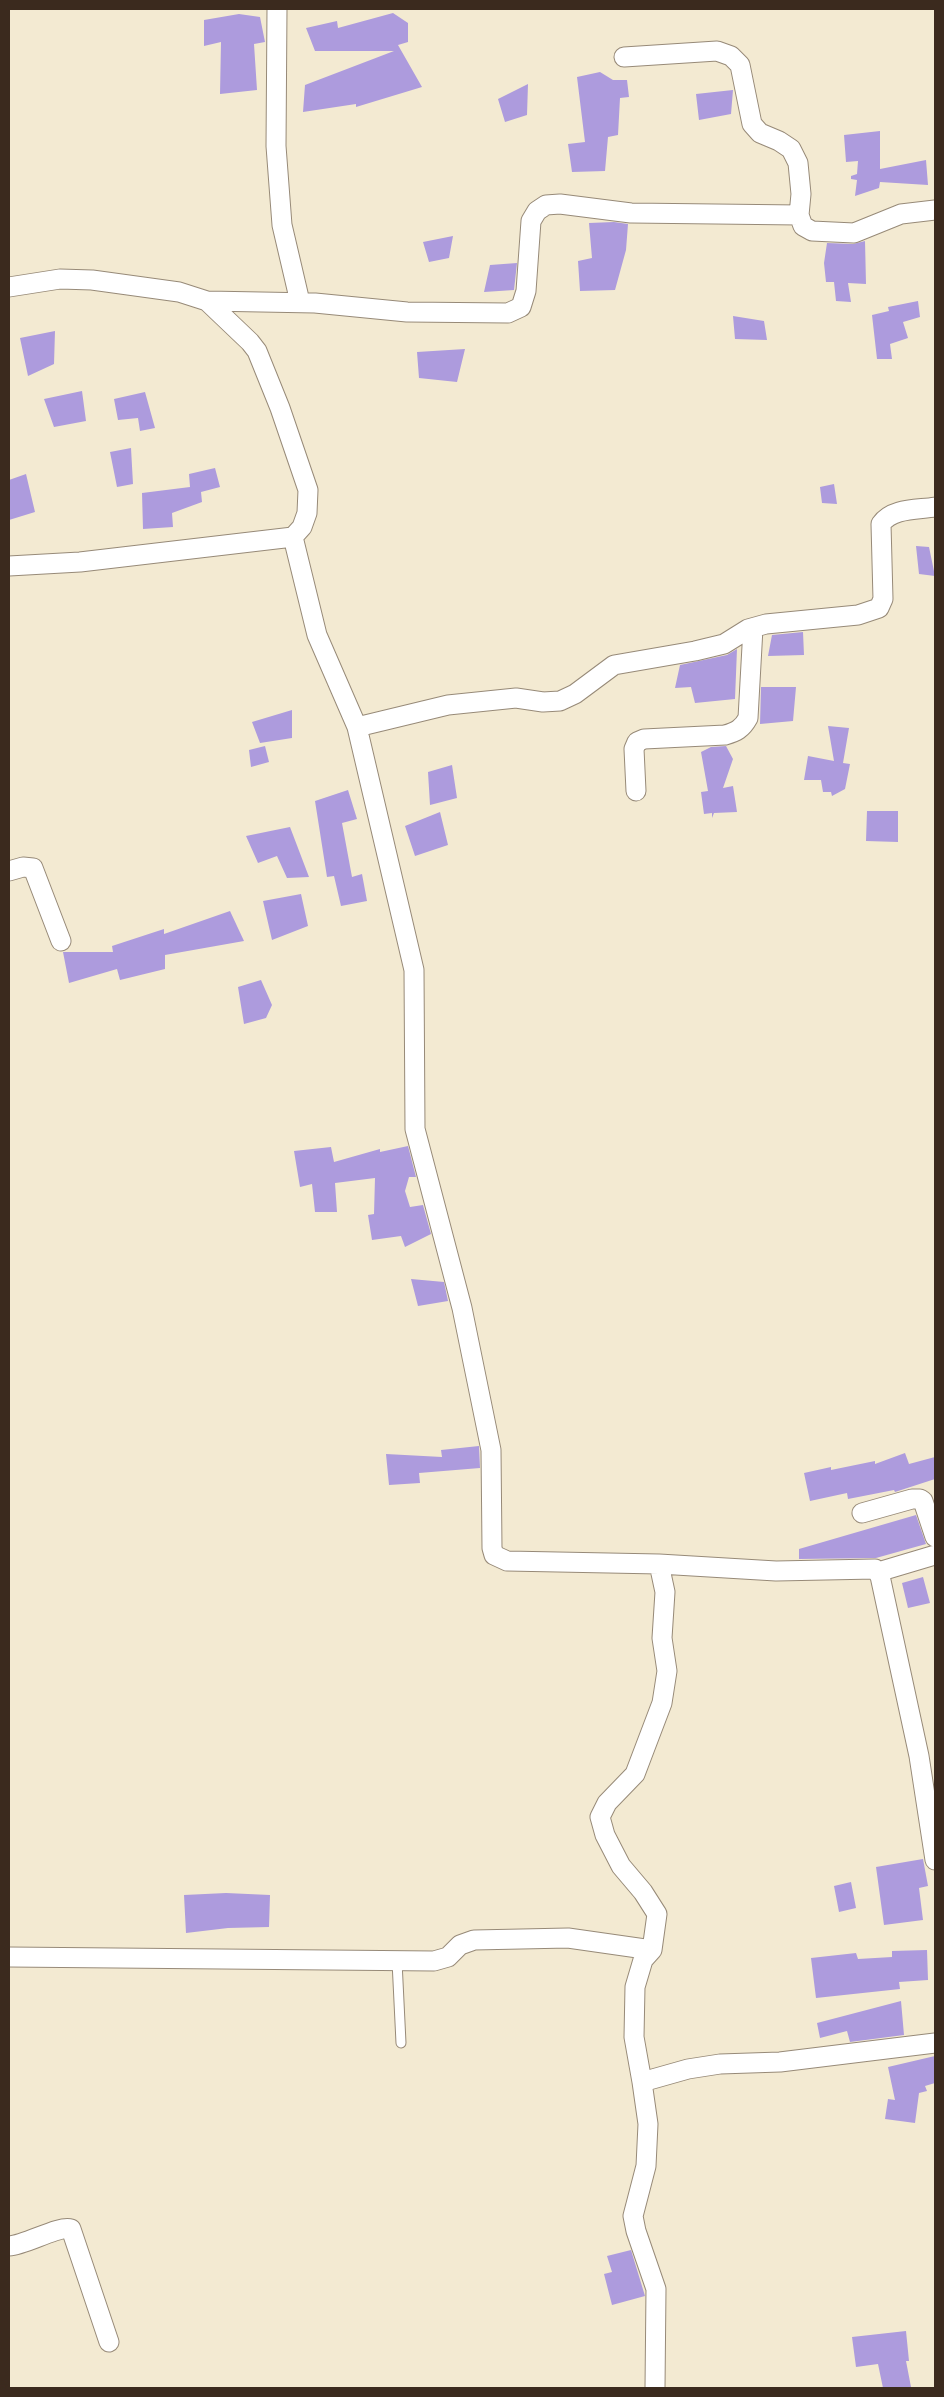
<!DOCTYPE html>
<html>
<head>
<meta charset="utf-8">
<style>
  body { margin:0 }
  #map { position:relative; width:944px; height:2397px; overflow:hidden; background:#f3ead2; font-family:"Sorts Mill Goudy",serif }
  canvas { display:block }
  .frame { position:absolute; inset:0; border:10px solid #3b2a1e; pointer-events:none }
</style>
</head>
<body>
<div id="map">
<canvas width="944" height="2397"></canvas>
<div class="frame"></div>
</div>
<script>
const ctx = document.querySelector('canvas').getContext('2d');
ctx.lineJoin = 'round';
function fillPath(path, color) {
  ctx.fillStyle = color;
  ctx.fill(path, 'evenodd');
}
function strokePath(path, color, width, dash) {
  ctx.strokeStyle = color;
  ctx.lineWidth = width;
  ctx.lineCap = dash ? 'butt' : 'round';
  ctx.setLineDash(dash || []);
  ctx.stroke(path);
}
const building = new Path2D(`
  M 393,13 L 408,23 L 408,42 L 398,45 L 422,87 L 356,107 L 356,104 L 303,112 L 305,85 L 394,51 L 315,51 L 306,28 L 337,21 L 338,28 Z
  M 239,14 L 260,17 L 265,42 L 254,44 L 257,90 L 220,94 L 221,42 L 204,46 L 204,20 Z
  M 600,72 L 613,80 L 627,80 L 629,97 L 620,98 L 618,135 L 608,137 L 605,171 L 572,172 L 568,144 L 585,142 L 577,77 Z
  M 528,84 L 527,115 L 505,122 L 498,99 Z
  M 733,90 L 731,114 L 699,120 L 696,94 Z
  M 880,131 L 880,169 L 926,160 L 928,185 L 880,182 L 879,188 L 855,196 L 857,180 L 851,179 L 851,176 L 857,174 L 858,161 L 846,162 L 844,135 Z
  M 614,222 L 628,224 L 626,250 L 615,290 L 580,291 L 578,261 L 592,258 L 589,223 Z
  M 453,236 L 449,258 L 429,262 L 423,242 Z
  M 865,241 L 866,284 L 848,283 L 851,302 L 836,301 L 834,282 L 826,282 L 824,263 L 827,243 L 853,244 Z
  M 517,263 L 514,290 L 484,292 L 490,265 Z
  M 918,301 L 920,317 L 903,322 L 908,338 L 890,344 L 892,359 L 877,359 L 872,315 L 889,311 L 888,307 Z
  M 733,316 L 764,321 L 767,340 L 735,339 Z
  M 55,331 L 54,364 L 28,376 L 20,338 Z
  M 465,349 L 457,382 L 419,378 L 417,352 Z
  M 82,391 L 86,421 L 54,427 L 44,399 Z
  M 145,392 L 155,428 L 140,431 L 138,418 L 118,420 L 114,399 Z
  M 131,448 L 133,484 L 117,487 L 110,452 Z
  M 215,468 L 220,487 L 201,492 L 202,502 L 172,513 L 173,527 L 143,529 L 142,493 L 190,487 L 189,474 Z
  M 26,474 L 35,512 L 9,520 L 9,480 Z
  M 834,484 L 837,504 L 822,503 L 820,487 Z
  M 916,546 L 929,547 L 935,576 L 919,574 Z
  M 803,632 L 804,655 L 768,656 L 772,635 Z
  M 737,649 L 735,699 L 695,703 L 691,687 L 675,688 L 680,665 L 727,655 Z
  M 761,687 L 796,687 L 793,721 L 760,724 Z
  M 292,710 L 292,738 L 260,743 L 252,722 Z
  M 828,726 L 849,728 L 843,763 L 850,764 L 845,789 L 832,796 L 831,792 L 823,792 L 821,780 L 804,780 L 808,756 L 834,761 Z
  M 265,746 L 269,762 L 251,767 L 249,750 Z
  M 726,746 L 733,759 L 723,788 L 733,786 L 737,812 L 714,813 L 712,818 L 712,813 L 704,814 L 701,792 L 708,791 L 701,752 L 711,747 Z
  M 452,765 L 457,798 L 430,805 L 428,772 Z
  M 348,790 L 357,819 L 342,823 L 352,877 L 362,874 L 367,901 L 341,906 L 334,876 L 327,877 L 315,801 Z
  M 867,811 L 898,811 L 898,842 L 866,841 Z
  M 440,812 L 448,845 L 415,856 L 405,826 Z
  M 290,827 L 309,877 L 287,878 L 277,856 L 258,863 L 246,836 Z
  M 301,894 L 308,926 L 272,940 L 263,901 Z
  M 230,911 L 244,941 L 165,955 L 165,969 L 120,980 L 117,969 L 69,983 L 63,952 L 113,952 L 112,946 L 164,929 L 164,934 Z
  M 261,980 L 272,1005 L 266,1018 L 244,1024 L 238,987 Z
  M 408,1146 L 416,1177 L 409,1177 L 405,1191 L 410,1207 L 423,1205 L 431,1234 L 405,1247 L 401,1236 L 372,1240 L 368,1215 L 374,1214 L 375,1178 L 335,1183 L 337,1212 L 315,1212 L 312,1184 L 300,1187 L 294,1151 L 331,1147 L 334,1162 L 380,1149 L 380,1152 Z
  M 411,1279 L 444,1282 L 448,1301 L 418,1306 Z
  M 479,1446 L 480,1468 L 419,1473 L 420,1483 L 389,1485 L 386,1454 L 442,1457 L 441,1450 Z
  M 905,1453 L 909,1464 L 935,1457 L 935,1479 L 895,1492 L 894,1490 L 848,1499 L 847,1493 L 810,1501 L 804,1473 L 831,1467 L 831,1470 L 875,1461 L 875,1464 Z
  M 916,1515 L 926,1544 L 876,1558 L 799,1559 L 799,1549 Z
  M 923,1577 L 930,1603 L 908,1608 L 902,1583 Z
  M 923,1859 L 928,1886 L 919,1888 L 923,1920 L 884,1925 L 876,1867 Z
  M 851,1882 L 856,1908 L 839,1912 L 834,1886 Z
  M 226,1893 L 270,1895 L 269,1927 L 228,1928 L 186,1933 L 184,1895 Z
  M 927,1950 L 928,1980 L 899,1982 L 900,1989 L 816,1998 L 811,1958 L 856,1953 L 858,1959 L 892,1957 L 892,1951 Z
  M 901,2001 L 904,2035 L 850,2042 L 847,2031 L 820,2038 L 817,2023 Z
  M 935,2056 L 935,2083 L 925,2086 L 927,2091 L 919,2093 L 915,2123 L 885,2119 L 888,2099 L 895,2100 L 888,2067 Z
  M 631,2250 L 645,2296 L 612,2305 L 604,2274 L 612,2272 L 607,2256 Z
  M 906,2331 L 909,2361 L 906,2361 L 911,2387 L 883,2388 L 878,2364 L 856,2367 L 852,2337 Z`);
const service = new Path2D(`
  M 397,1961 L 401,2043`);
const minor = new Path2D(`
  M 277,9 L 276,146 L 282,225 L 300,302
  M 624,57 L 717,51 L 731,56 L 740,65 L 752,124 L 760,133 L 779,141 L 791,149 L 798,163 L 801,194 L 799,215 L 803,226 L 812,231 L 854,233 L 901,214 L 935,210
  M 9,287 L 60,279 L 92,280 L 179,292 L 207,301 L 250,342 L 257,351 L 280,408 L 308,490 L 307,513 L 302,527 L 293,537
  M 207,301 L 315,303 L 407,312 L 508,313 L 521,307 L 526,291 L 531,221 L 537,211 L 546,205 L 560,204 L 631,213 L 799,215
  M 9,566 L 80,562 L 293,537 L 317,635 L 357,727 L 414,970 L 415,1129 L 462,1308 L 491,1450 L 492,1548 L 494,1555 L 507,1561 L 659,1564 L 776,1571 L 875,1569 L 880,1576 L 919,1756 L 935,1860
  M 357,727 L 448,705 L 516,698 L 543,702 L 560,701 L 575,694 L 614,665 L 695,651 L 724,644 L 748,629 L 766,624 L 858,615 L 879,608 L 883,599 L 881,524 C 892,508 917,510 935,507
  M 636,791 L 634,749 L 637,742 L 644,739 L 725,735 C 736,732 742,729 748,718 L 753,628
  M 9,871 L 23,867 L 33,868 L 61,941
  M 862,1513 L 912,1499 L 920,1499 L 923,1501 L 935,1537
  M 878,1572 L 935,1555
  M 9,1957 L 434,1961 L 448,1957 L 460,1945 L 474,1940 L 568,1938 L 652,1950
  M 642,2082 L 634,2037 L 635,1987 L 643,1960 L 652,1950 L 657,1914 L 643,1892 L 621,1866 L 605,1835 L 600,1817 L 607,1803 L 635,1774 L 662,1703 L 667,1671 L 662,1638 L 665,1592 L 659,1564
  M 9,2246 C 26,2245 59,2225 71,2229 L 109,2342
  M 655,2388 L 656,2289 L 636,2231 L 633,2216 L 646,2166 L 648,2124 L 642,2082 L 688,2069 L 720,2064 L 780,2062 L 935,2043`);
fillPath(building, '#ad9bdd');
strokePath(service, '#978a78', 11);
strokePath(minor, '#978a78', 21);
strokePath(service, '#fff', 9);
strokePath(minor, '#fff', 19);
</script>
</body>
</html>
